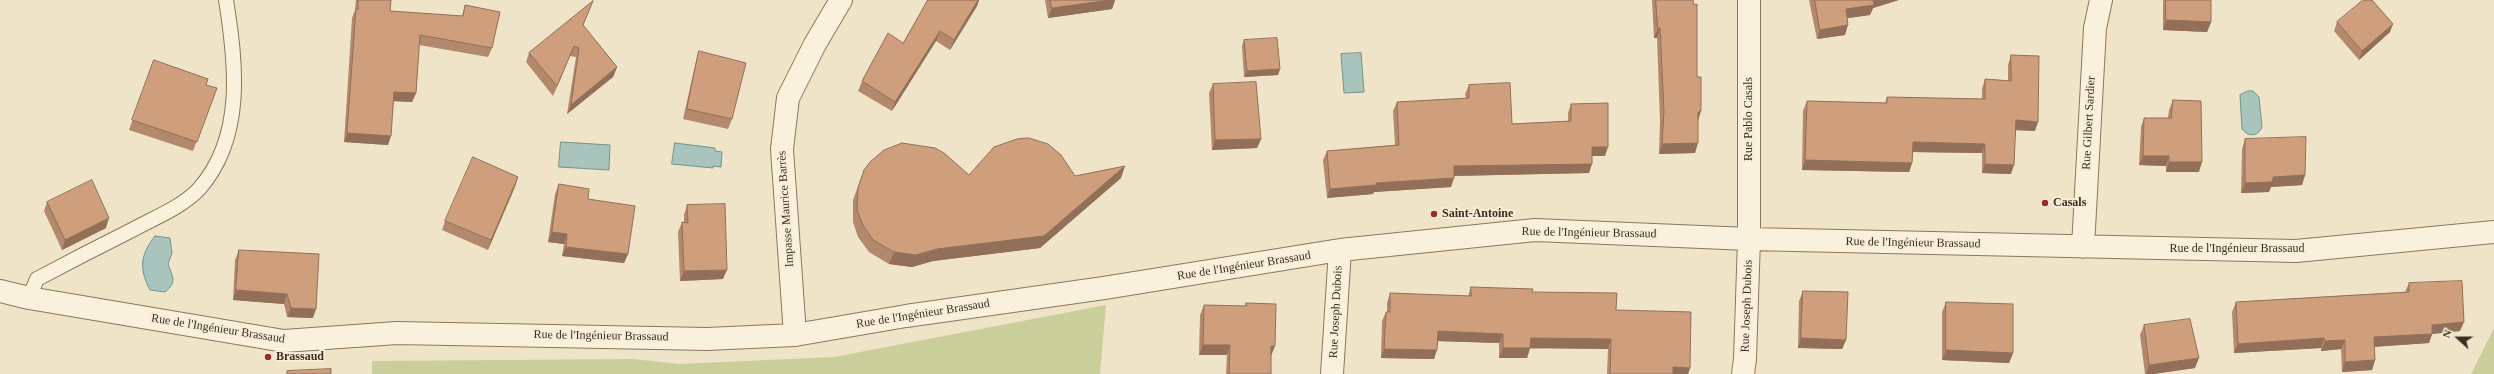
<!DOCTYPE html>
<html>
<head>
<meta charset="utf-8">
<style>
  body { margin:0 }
  #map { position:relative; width:2494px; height:374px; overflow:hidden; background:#f0e4c8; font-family:Georgia,serif }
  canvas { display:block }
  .north { position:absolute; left:2438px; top:318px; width:40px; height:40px; -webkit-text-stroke:3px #f7eed8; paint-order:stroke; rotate:291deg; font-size:11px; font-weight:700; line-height:16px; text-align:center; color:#3d2e20 }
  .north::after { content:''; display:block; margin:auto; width:14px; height:18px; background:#3d2e20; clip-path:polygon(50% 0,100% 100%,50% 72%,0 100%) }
</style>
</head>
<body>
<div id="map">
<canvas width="2494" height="374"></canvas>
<div class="north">N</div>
</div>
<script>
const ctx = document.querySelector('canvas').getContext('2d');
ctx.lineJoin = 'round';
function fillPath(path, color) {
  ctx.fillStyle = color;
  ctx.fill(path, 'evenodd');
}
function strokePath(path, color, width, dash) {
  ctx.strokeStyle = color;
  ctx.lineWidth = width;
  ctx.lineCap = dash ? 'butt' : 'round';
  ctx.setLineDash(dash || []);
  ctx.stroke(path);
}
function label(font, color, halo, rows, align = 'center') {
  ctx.font = font + ' Georgia,serif';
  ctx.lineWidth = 4;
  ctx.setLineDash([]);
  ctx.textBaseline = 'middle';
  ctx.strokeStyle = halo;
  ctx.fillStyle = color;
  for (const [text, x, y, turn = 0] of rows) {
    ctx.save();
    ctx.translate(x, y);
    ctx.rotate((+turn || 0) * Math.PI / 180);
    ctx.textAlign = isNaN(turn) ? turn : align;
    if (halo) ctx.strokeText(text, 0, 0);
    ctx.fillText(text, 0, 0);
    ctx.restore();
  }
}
const green = new Path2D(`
  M 1106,305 L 1100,374 L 372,374 L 372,361 L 634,359 L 679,364 L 834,357 Z
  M 2494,328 L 2494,374 L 2471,374 Z`);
const water = new Path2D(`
  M 1361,53 L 1364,92 L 1344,93 L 1341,54 Z
  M 2248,91 L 2253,91 L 2259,97 L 2262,127 C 2258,137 2248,137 2242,129 L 2240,95 Z
  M 561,142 L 610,145 L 609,170 L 559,167 Z
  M 675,143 L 715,148 L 715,151 L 722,152 L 721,167 L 713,166 L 713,168 L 672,164 Z
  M 155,236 L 170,238 L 172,253 L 168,264 C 173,278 177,282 165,292 L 150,290 C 139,269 140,255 155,236 Z`);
const lane = new Path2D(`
  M 29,298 L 37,279 C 69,262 102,245 134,229 C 156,217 182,207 199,189 C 245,137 236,63 226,0`);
const street = new Path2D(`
  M 2083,247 L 2095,28 L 2101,0
  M 0,291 L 29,298 L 284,341 L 397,333 L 707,339 L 795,335 L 906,316 L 1104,288 L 1340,250 L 1535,230 L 1749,239 L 2296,251 L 2494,232
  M 795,335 L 782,149 L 788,98 L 815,44 L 841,0
  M 1332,374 L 1340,250
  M 1743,374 L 1745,359 L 1749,239 L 1749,0`);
const wall = new Path2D(`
  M 356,0 L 391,0 L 390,11 L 462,16 L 465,5 L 492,48 L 488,57 L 419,45 L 416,93 L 412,102 L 394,101 L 388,145 L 344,142 L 352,18 L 355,10 Z
  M 928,0 L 979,0 L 977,6 L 950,50 L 936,41 L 892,111 L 858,91 L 862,81 L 903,43 Z
  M 1045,0 L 1115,0 L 1112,9 L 1048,18 Z
  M 1652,0 L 1693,0 L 1697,77 L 1698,120 L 1695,153 L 1659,154 L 1660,121 L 1657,38 L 1654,38 Z
  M 1809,0 L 1899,0 L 1873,8 L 1870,15 L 1847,18 L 1845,35 L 1817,39 Z
  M 2163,0 L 2211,0 L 2211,22 L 2207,32 L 2163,30 Z
  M 593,1 L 583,25 L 617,67 L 613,77 L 567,114 L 576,57 L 570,56 L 553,96 L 526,62 L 529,53 Z
  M 2337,22 L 2390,32 L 2359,60 L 2334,31 Z
  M 1244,40 L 1280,69 L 1278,75 L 1244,77 L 1242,46 Z
  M 699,51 L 732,119 L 728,129 L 683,119 L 696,61 Z
  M 2011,55 L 2035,131 L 2016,130 L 2011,174 L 1982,173 L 1982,153 L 1913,152 L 1912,163 L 1909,172 L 1802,170 L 1803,111 L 1807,101 L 1885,103 L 1887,97 L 1982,99 L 1982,89 L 1985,79 L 2008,81 L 2008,65 Z
  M 154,60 L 206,85 L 217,88 L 193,151 L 129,130 Z
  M 1213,84 L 1261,139 L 1257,148 L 1212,150 L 1209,93 Z
  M 1469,85 L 1512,124 L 1568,121 L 1568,113 L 1571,104 L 1605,156 L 1592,156 L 1589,173 L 1454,176 L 1451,187 L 1374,192 L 1373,194 L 1327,198 L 1323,160 L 1327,151 L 1395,145 L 1393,111 L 1397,102 L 1466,98 L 1465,94 Z
  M 2173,100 L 2199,172 L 2166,172 L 2166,166 L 2139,165 L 2141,127 L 2144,118 L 2168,118 L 2169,110 Z
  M 2245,139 L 2305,175 L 2302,185 L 2271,187 L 2269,192 L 2241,193 L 2242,149 Z
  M 864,170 L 969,175 L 1075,176 L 1121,178 L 1040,248 L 933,261 L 912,267 L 889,264 L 869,252 L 858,237 L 853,222 L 853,200 Z
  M 518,177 L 488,250 L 442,230 L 445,221 Z
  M 559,184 L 588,199 L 628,254 L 624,263 L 562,256 L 564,244 L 548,242 L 555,194 Z
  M 47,202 L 106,228 L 62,250 L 44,211 Z
  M 687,205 L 723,279 L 680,281 L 678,232 L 682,222 L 684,223 L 684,215 Z
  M 239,250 L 313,318 L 287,317 L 284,304 L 233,300 L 235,260 Z
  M 2409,283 L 2460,331 L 2432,334 L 2429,343 L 2374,347 L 2375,360 L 2372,370 L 2342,372 L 2341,349 L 2321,351 L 2321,348 L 2234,353 L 2232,312 L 2236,302 L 2405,292 Z
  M 1471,287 L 1532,292 L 1616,310 L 1690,368 L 1688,374 L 1607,374 L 1608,349 L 1530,348 L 1527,358 L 1499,358 L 1499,343 L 1438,341 L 1434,359 L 1381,358 L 1382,321 L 1386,312 L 1387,312 L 1387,303 L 1390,293 L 1468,296 Z
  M 1803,291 L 1846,340 L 1842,349 L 1798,348 L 1799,301 Z
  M 1946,302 L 2013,353 L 2009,363 L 1942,360 L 1942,312 Z
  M 1246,303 L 1271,355 L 1271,374 L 1226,374 L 1227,355 L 1199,355 L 1200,315 L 1204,305 L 1245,306 Z
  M 2144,325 L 2195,368 L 2153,374 L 2145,374 L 2140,335 Z`);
const shadedWall = new Path2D(`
  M 978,0 L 979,0 L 977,6 L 950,50 L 954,40 Z
  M 1110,0 L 1115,0 L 1112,9 L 1048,18 L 1052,8 Z
  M 1873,0 L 1899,0 L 1873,8 L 1870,15 L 1842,19 L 1846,9 Z
  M 2166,20 L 2211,22 L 2207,32 L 2163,30 Z
  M 2393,24 L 2390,32 L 2359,60 L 2362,51 Z
  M 1848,25 L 1845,35 L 1817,39 L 1820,30 Z
  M 1658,28 L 1660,28 L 1657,38 L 1654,38 Z
  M 940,31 L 936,41 L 892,111 L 895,102 Z
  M 574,46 L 570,56 L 553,96 L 557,86 Z
  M 617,67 L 613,77 L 567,114 L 571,105 Z
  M 1280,69 L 1278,75 L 1244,77 L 1247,71 Z
  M 394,92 L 416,93 L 412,102 L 391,101 Z
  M 1701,111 L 1698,121 L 1698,112 Z
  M 2016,120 L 2038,122 L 2035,131 L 2012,130 Z
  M 347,133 L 391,136 L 388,145 L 344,142 Z
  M 1261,139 L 1257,148 L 1212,150 L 1215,140 Z
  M 1913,142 L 1985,144 L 1982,153 L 1909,152 Z
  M 1698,143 L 1695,153 L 1659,154 L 1662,144 Z
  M 1592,147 L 1608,147 L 1605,156 L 1588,156 Z
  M 2143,156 L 2169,156 L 2166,166 L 2139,165 Z
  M 1805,160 L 1912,163 L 1909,172 L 1802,170 Z
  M 2169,162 L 2202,162 L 2199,172 L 2166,172 Z
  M 1592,164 L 1589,173 L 1451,176 L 1454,166 Z
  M 1985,164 L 2014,165 L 2011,174 L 1982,173 Z
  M 1125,166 L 1121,178 L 1040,248 L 933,261 L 912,267 L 889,264 L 894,252 Z
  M 2305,175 L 2302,185 L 2271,187 L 2269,192 L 2241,193 L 2245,183 L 2273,177 Z
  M 518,177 L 515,187 L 488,250 L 491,240 Z
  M 1454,178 L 1451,187 L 1374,192 L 1373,194 L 1327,198 L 1330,189 L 1376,183 Z
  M 109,218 L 106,228 L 62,250 L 65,240 Z
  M 552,232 L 567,234 L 564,244 L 548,242 Z
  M 566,247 L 628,254 L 624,263 L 562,256 Z
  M 727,270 L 723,279 L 680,281 L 684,271 Z
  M 236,290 L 287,294 L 284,304 L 233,300 Z
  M 291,308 L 316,309 L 313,318 L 287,317 Z
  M 2464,322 L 2460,331 L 2432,334 L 2429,343 L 2370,347 L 2374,337 L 2432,325 Z
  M 1438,331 L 1503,334 L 1499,343 L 1434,341 Z
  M 1531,338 L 1611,339 L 1608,349 L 1527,348 Z
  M 1801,338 L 1846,340 L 1842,349 L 1798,348 Z
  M 2324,338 L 2321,348 L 2234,353 L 2238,344 Z
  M 2345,340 L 2341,349 L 2321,351 L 2325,341 Z
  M 1203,345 L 1230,345 L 1227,355 L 1199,355 Z
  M 1271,346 L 1275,346 L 1271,356 Z
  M 1503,348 L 1530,348 L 1527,358 L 1499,358 Z
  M 1384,349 L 1437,350 L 1434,359 L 1381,358 Z
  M 1946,350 L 2013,353 L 2009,363 L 1942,360 Z
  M 2199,358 L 2195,368 L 2153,374 L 2146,374 L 2149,365 Z
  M 2375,360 L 2372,370 L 2342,372 L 2345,362 Z
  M 1673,367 L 1690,368 L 1688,374 L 1671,374 Z`);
const building = new Path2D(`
  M 358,0 L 391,0 L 390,11 L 463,16 L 465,5 L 500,12 L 492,48 L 420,35 L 416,93 L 394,92 L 391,136 L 347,133 L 356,9 L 358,9 Z
  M 928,0 L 978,0 L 954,40 L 940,31 L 895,102 L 862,81 L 888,33 L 903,43 Z
  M 1050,0 L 1110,0 L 1052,8 Z
  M 1656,0 L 1693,0 L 1694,5 L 1697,4 L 1697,77 L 1701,77 L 1701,111 L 1698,112 L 1698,143 L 1662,144 L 1664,111 L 1660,28 L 1658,28 Z
  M 1815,0 L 1873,0 L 1874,5 L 1846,9 L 1848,25 L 1820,30 Z
  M 2166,0 L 2211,0 L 2211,22 L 2166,20 Z
  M 2363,0 L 2372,0 L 2393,24 L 2362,51 L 2337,22 Z
  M 593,1 L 583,25 L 617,67 L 571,105 L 579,48 L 574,46 L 557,86 L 529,53 Z
  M 1277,38 L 1280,69 L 1247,71 L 1244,40 Z
  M 699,51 L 746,63 L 732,119 L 687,109 Z
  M 2011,55 L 2039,56 L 2038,122 L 2016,120 L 2014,165 L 1985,164 L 1985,144 L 1913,142 L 1912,163 L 1805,160 L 1807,101 L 1887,103 L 1887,97 L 1985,99 L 1985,79 L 2011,81 Z
  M 154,60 L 208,79 L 206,85 L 217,88 L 197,142 L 132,120 Z
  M 1256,82 L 1261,139 L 1215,140 L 1213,84 Z
  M 1510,83 L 1512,124 L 1571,121 L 1571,104 L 1608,103 L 1608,147 L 1592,147 L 1592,164 L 1454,166 L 1454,178 L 1376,183 L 1376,185 L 1330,189 L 1327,151 L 1399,145 L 1397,102 L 1469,98 L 1469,85 Z
  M 2173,100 L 2201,101 L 2202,162 L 2169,162 L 2169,156 L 2143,156 L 2144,118 L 2171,118 Z
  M 2306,137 L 2305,175 L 2273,177 L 2272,182 L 2245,183 L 2245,139 Z
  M 1029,138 L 1048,144 L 1061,155 L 1075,176 L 1125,166 L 1044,236 L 937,249 L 916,255 L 894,252 L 873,240 L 863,225 L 857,210 L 858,188 L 864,170 L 870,162 L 884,150 L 902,143 L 935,148 L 944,153 L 969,175 L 994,147 L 1017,139 Z
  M 473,157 L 518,177 L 491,240 L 445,221 Z
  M 92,180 L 109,218 L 65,240 L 47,202 Z
  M 559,184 L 589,189 L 588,199 L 635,206 L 628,254 L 566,247 L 567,234 L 552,232 Z
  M 725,204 L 727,270 L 684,271 L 682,222 L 688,223 L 687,205 Z
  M 239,250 L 319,254 L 316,309 L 291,308 L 287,294 L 236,290 Z
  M 2462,281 L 2464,322 L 2432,325 L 2432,334 L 2374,337 L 2375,360 L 2345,362 L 2345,340 L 2325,341 L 2324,338 L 2238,344 L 2236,302 L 2409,292 L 2409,283 Z
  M 1471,287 L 1533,289 L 1532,292 L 1617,293 L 1616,310 L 1691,312 L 1690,368 L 1673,367 L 1673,374 L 1610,374 L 1611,339 L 1531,338 L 1530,348 L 1503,348 L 1503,334 L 1438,331 L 1437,350 L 1384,349 L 1386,312 L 1390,312 L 1390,293 L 1471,296 Z
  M 1803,291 L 1848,292 L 1846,340 L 1801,338 Z
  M 1946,302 L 2013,304 L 2013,353 L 1946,350 Z
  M 1246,303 L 1276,304 L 1275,346 L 1271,346 L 1271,374 L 1229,374 L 1230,345 L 1203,345 L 1204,305 L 1246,306 Z
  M 2190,319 L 2199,358 L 2149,365 L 2144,325 Z
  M 331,369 L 331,374 L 287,374 L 287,371 Z`);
const markers = [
  [2045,203,4,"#9e2a2b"],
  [1434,214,4,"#9e2a2b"],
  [268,357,4,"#9e2a2b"]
];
const streetNames = [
  ["Rue Pablo Casals",1749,119,-90],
  ["Rue Gilbert Sardier",2089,123,-87],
  ["Impasse Maurice Barrès",786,209,-94],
  ["Rue de l'Ingénieur Brassaud",1589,233,1],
  ["Rue de l'Ingénieur Brassaud",1913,243,1],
  ["Rue de l'Ingénieur Brassaud",2237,249],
  ["Rue de l'Ingénieur Brassaud",1244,266,-9],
  ["Rue Joseph Dubois",1747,306,-88],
  ["Rue Joseph Dubois",1336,312,-87],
  ["Rue de l'Ingénieur Brassaud",923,314,-9],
  ["Rue de l'Ingénieur Brassaud",218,329,9],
  ["Rue de l'Ingénieur Brassaud",601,336,1]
];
const poiNames = [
  ["Casals",2053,203],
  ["Saint-Antoine",1442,214],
  ["Brassaud",276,357]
];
fillPath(green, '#c9cf9b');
fillPath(water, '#a9c4bc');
strokePath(water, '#6f938a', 1);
strokePath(lane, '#8d765c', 16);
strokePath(street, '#8d765c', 24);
strokePath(lane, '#faf1dc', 14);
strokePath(street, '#faf1dc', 22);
fillPath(wall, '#b2896c');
fillPath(shadedWall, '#916f58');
fillPath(building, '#cf9f7d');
strokePath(building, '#916f58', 1);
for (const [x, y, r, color] of markers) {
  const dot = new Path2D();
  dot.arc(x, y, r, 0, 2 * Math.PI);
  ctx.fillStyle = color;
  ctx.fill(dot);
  strokePath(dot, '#f7eed8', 1.5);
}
label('12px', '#3d2e20', '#f7eed8', streetNames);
label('bold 12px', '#3d2e20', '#f7eed8', poiNames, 'left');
</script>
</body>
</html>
